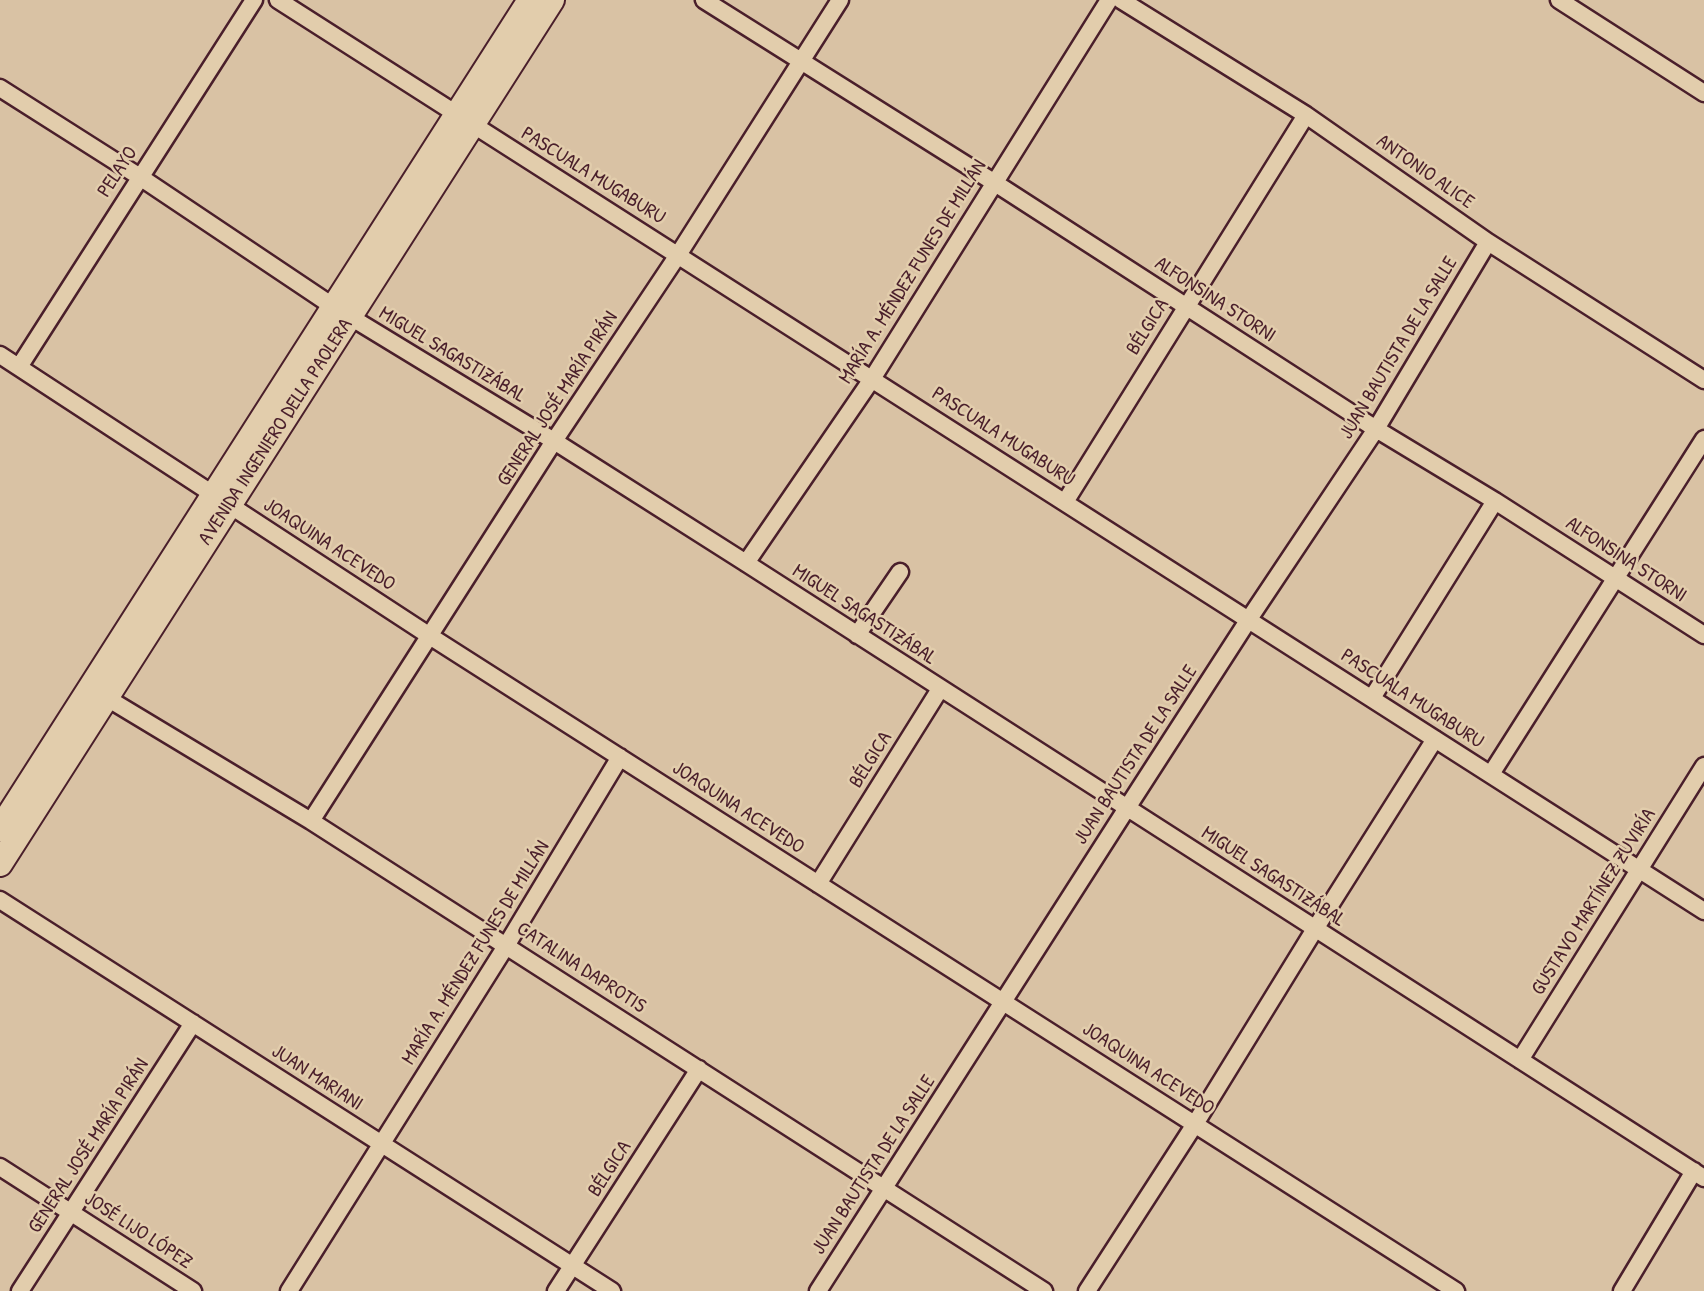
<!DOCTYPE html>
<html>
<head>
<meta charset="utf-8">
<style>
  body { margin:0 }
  canvas { display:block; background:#d9c2a4 }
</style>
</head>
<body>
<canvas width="1704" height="1291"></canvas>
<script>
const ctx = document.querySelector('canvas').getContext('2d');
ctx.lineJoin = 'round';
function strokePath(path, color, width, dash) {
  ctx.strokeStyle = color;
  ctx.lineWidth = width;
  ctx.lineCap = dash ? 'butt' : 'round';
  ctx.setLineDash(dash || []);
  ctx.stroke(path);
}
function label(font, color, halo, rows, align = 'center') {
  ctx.font = font + ' "Patrick Hand",sans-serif';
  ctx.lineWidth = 5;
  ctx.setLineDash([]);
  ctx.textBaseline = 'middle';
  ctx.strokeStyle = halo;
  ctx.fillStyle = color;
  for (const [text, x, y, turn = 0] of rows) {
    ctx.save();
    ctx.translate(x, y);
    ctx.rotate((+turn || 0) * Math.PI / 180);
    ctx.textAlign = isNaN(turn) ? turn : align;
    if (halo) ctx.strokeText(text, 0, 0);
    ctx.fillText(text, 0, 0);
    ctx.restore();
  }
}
const minor = new Path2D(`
  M 278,0 L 1704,911
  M 704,0 L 995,183 L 1376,429 L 1495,501 L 1704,635
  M 1121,0 L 1306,115 L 1488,242 L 1704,380
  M 1559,0 L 1704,93
  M 0,88 L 140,177 L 334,307 L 554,441 L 746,563 L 1704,1178
  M 0,355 L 436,640 L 1456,1291
  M 19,367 L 254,0
  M 1065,502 L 1306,115
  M 746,563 L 872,379 L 1109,0
  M 857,635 L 900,572
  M 97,692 L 311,821 L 1044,1291
  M 1372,698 L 1495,501
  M 1491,774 L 1704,439
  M 311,821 L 554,441 L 678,255 L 840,0
  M 818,884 L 940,689
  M 0,900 L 612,1291
  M 1520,1060 L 1704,766
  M 0,1167 L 193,1291
  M 20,1291 L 193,1023
  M 289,1291 L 506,946 L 620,757
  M 556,1291 L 699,1069
  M 818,1291 L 1127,808 L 1249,619 L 1376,429 L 1488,242
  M 1087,1291 L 1195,1124 L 1315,929 L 1435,739
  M 1622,1291 L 1694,1171`);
const secondary = new Path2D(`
  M 0,829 L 530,0
  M 0,864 L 552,0`);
const streetNames = [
  ["PELAYO",118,172,-57],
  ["ANTONIO ALICE",1425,172,35],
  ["PASCUALA MUGABURU",593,176,32],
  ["MARÍA A. MÉNDEZ FUNES DE MILLÁN",913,272,-58],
  ["ALFONSINA STORNI",1215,300,33],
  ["BÉLGICA",1148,327,-58],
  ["JUAN BAUTISTA DE LA SALLE",1399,348,-59],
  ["MIGUEL SAGASTIZÁBAL",452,355,31],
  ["GENERAL JOSÉ MARÍA PIRÁN",558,399,-57],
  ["AVENIDA INGENIERO DELLA PAOLERA",276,432,-57],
  ["PASCUALA MUGABURU",1003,437,33],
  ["JOAQUINA ACEVEDO",329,545,33],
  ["ALFONSINA STORNI",1626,560,33],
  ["MIGUEL SAGASTIZÁBAL",864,615,33],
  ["PASCUALA MUGABURU",1412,699,33],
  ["JUAN BAUTISTA DE LA SALLE",1136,755,-57],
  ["BÉLGICA",871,760,-58],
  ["JOAQUINA ACEVEDO",738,808,33],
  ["MIGUEL SAGASTIZÁBAL",1273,877,33],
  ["GUSTAVO MARTÍNEZ ZUVIRÍA",1594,902,-58],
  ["MARÍA A. MÉNDEZ FUNES DE MILLÁN",476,953,-58],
  ["CATALINA DAPROTIS",581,968,33],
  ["JOAQUINA ACEVEDO",1148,1069,33],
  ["JUAN MARIANI",317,1078,33],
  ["GENERAL JOSÉ MARÍA PIRÁN",89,1146,-57],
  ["JUAN BAUTISTA DE LA SALLE",874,1165,-57],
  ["BÉLGICA",610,1169,-57],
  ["JOSÉ LIJO LÓPEZ",138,1231,33]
];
strokePath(minor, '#4a1f2b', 21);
strokePath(secondary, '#4a1f2b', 28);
strokePath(minor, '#e2cdac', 16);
strokePath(secondary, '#e2cdac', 24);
label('20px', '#4a1f2b', '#e2cdac', streetNames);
</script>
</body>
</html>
